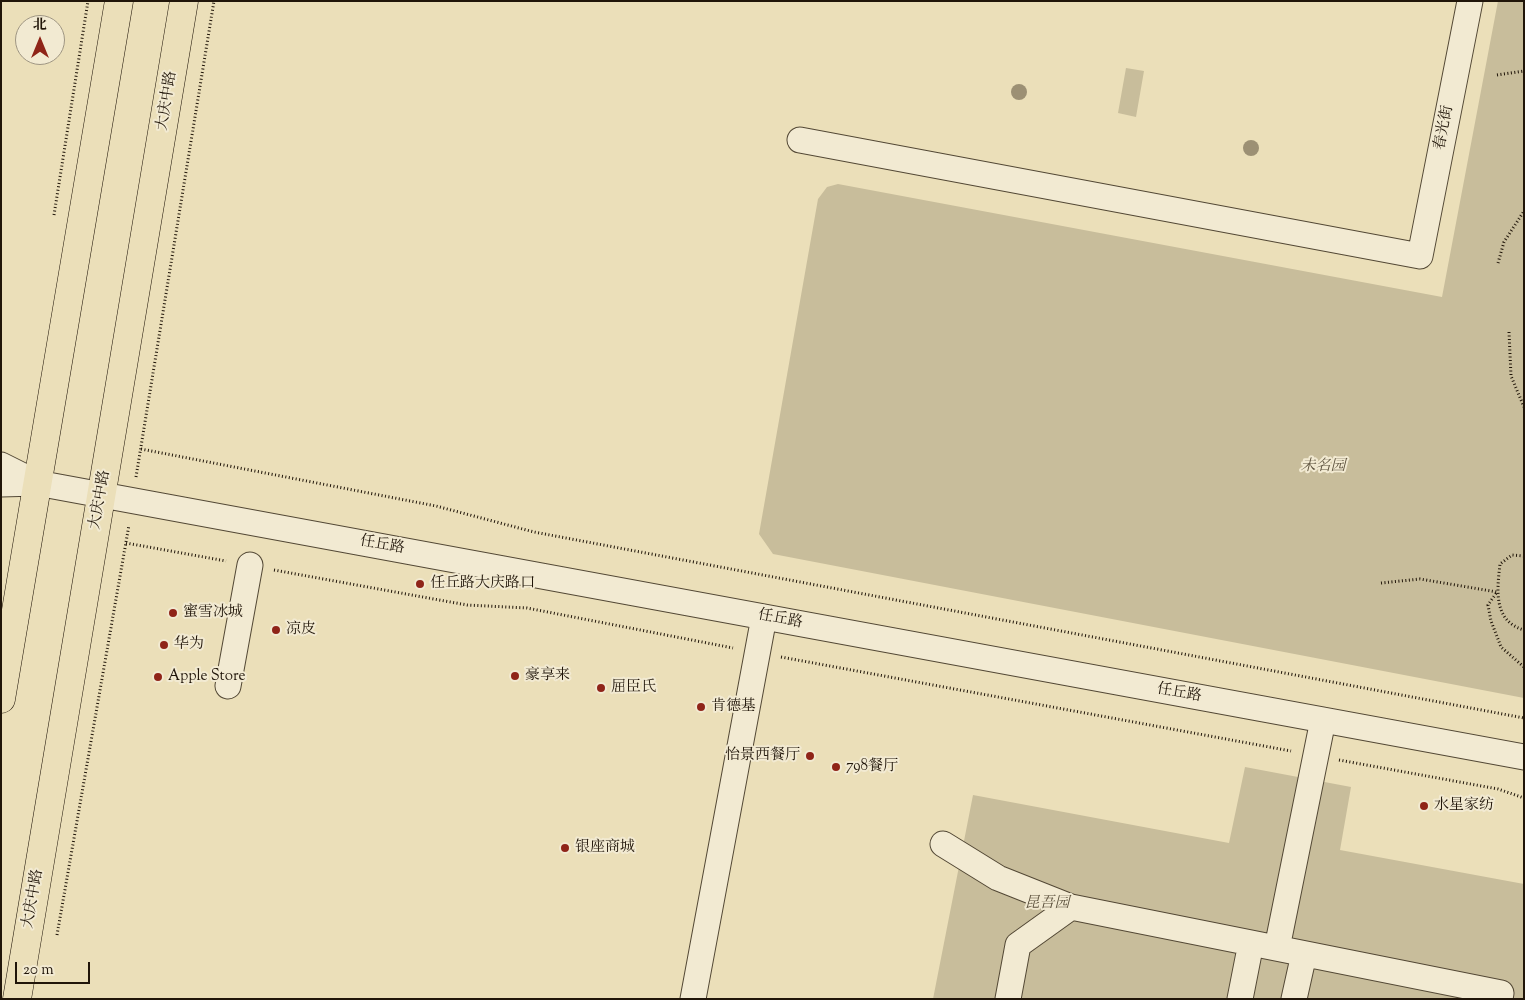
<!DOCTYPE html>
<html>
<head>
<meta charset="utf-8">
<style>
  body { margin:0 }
  #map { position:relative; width:1525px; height:1000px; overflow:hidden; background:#ebdfb9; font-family:"Sorts Mill Goudy","Noto Serif SC",serif }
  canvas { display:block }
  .frame { position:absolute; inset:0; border:2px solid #201509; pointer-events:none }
  .north { position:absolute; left:15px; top:15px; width:50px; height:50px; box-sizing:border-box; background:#f2ead2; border:1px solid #9e9582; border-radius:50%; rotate:0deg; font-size:14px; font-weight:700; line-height:20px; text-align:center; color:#201509 }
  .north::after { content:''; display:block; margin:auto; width:18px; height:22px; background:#8f2418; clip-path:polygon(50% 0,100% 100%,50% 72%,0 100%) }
  .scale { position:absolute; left:15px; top:962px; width:75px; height:22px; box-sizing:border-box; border:2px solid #201509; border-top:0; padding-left:6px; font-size:15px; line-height:18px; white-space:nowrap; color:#201509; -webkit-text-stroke:4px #f2ead2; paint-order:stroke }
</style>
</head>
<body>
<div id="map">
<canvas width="1525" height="1000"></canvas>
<div class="frame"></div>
<div class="north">北</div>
<div class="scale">20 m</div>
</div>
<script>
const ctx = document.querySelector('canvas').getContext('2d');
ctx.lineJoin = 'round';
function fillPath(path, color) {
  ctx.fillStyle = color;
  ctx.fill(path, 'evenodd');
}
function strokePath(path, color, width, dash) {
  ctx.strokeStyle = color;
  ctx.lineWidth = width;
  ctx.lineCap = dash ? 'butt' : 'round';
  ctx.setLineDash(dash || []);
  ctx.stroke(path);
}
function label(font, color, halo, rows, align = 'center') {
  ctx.font = font + ' "Sorts Mill Goudy","Noto Serif SC",serif';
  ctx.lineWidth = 4;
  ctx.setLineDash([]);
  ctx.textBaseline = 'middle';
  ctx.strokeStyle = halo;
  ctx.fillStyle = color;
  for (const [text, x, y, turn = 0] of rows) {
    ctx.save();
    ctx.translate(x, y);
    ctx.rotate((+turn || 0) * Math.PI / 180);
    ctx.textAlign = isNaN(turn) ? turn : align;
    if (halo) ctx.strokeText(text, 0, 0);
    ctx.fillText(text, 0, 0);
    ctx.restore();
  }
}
const green = new Path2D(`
  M 1498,1 L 1524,1 L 1524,698 L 773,554 L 759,534 L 818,199 L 827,187 L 838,184 L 1442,297 Z
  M 1126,68 L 1144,71 L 1136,117 L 1118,113 Z
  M 1245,767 L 1351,787 L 1340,850 L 1524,884 L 1524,999 L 933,999 L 973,795 L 1229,843 Z`);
const path = new Path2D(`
  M 1497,75 L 1524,71
  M 54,215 L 88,1
  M 1498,263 L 1504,242 L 1524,211
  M 1509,332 L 1511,376 L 1524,407
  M 141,449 L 436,506 L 534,532 L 1524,718
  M 136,477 L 214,1
  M 126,543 L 226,561
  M 1524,556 L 1512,555 L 1500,564 C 1497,590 1493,621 1524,630
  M 274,570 L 467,605 L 527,608 L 733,648
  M 1381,583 L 1420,579 L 1497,592 L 1488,605 L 1491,621 L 1501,647 L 1524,667
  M 781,657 L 1291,751
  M 1339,760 L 1498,789 L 1524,798
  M 57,935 L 129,525`);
const minor = new Path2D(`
  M 800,140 L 1420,256 L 1470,1
  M 1,465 L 35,482
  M 1,484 L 37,483 L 1524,757
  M 228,686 L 250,565
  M 943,844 L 998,878 L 1071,907 L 1501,993 L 1500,999
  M 1277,948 L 1323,720
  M 693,999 L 764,617
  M 1008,999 L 1018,945 L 1071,907
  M 1240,999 L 1251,943
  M 1294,999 L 1304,954`);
const major = new Path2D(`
  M 1,699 L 119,1
  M 17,999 L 184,1`);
const trees = [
  [1019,92],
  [1251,148]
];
const markers = [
  [420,584,5,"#8f2418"],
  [173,613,5,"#8f2418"],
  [276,630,5,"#8f2418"],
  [164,645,5,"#8f2418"],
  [515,676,5,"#8f2418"],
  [158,677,5,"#8f2418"],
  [601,688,5,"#8f2418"],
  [701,707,5,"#8f2418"],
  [810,756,5,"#8f2418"],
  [836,767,5,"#8f2418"],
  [1424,806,5,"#8f2418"],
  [565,848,5,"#8f2418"]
];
const streetNames = [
  ["大庆中路",168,101,-81],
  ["春光街",1445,128,-79],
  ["大庆中路",101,500,-80],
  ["任丘路",382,546,10],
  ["任丘路",780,620,11],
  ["任丘路",1179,694,10],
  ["大庆中路",34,899,-80]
];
const parkNames = [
  ["未名园",1323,467],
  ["昆吾园",1047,904]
];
const poiNames = [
  ["任丘路大庆路口",430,584],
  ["蜜雪冰城",183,613],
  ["凉皮",286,630],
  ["华为",174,645],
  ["豪享来",525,676],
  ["Apple Store",168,677],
  ["屈臣氏",611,688],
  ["肯德基",711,707],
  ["怡景西餐厅",800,756,"right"],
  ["798餐厅",846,767],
  ["水星家纺",1434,806],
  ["银座商城",575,848]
];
fillPath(green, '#c8bd9b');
strokePath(minor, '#534835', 27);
strokePath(major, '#201509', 29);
strokePath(path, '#201509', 3, [1, 2.5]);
strokePath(minor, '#f2ead2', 25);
strokePath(major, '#ebdfb9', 28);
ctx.fillStyle = '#9c9074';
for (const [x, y] of trees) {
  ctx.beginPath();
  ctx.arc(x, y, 8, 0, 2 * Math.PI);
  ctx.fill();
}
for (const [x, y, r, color] of markers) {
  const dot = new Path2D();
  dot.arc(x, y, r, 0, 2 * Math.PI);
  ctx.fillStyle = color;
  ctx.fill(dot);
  strokePath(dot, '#f2ead2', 2);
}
label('15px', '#201509', '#f2ead2', streetNames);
label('italic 15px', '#5b503c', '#f2ead2', parkNames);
label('15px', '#201509', '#f2ead2', poiNames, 'left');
</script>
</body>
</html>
